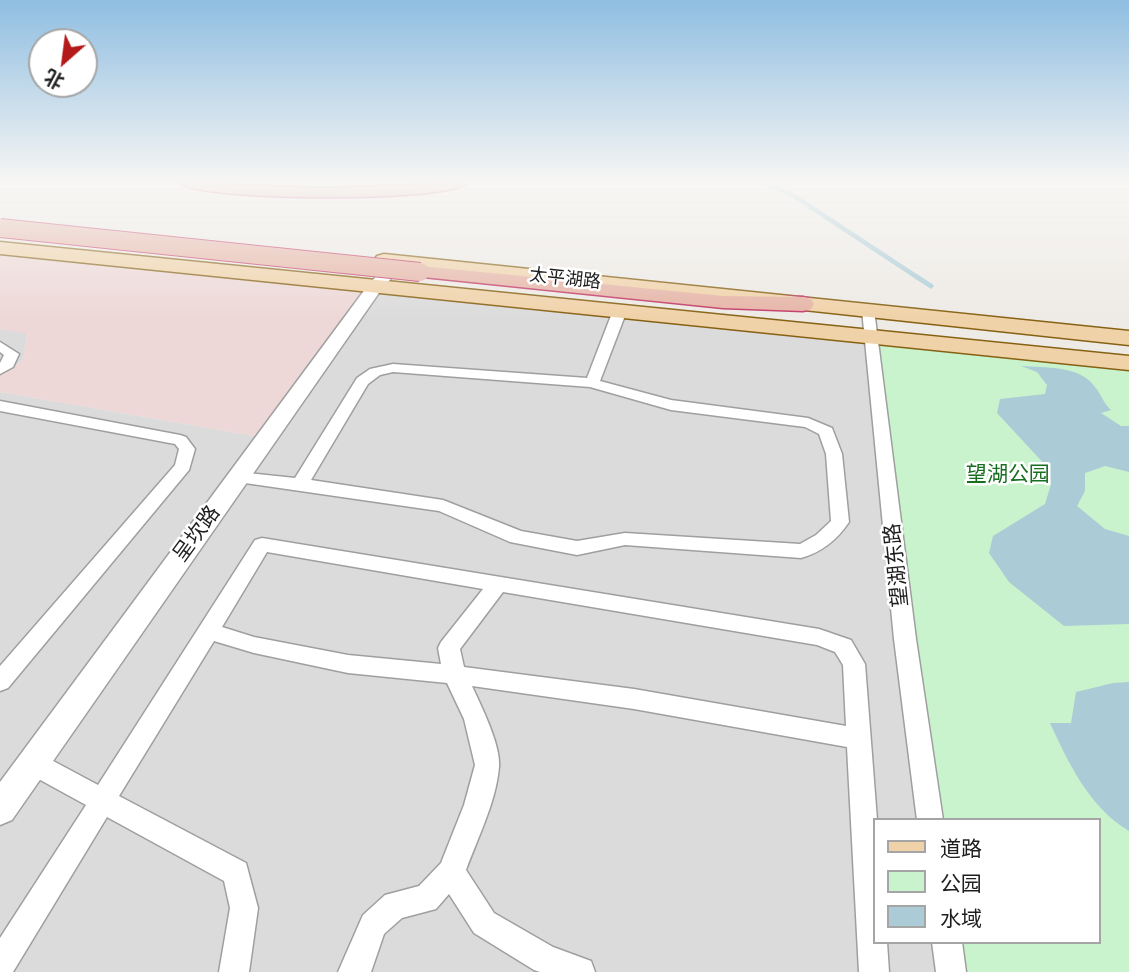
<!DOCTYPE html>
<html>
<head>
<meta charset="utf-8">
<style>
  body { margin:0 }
  #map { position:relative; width:1129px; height:972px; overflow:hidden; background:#eeebe6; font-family:"Open Sans","Noto Sans SC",sans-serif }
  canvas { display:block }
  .legend { position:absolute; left:873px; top:818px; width:228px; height:126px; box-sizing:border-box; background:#fff; border:2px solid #a5a5a5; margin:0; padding:9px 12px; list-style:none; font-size:21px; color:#1e1e1e }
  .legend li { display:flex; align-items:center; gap:14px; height:35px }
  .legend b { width:35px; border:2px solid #a5a5a5 }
  .north { position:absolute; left:28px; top:28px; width:70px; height:70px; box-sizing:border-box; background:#fff; border:2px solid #a5a5a5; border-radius:50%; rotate:208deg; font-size:19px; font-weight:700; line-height:28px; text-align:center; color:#1e1e1e }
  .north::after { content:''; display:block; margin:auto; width:24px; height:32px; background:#b41a19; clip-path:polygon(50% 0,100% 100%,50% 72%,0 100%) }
</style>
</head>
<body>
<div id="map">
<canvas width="1129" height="972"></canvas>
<ul class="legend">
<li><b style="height:9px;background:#f0d2a8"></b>道路</li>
<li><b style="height:19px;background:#c8f3cc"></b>公园</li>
<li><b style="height:19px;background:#abccd6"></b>水域</li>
</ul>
<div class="north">北</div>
</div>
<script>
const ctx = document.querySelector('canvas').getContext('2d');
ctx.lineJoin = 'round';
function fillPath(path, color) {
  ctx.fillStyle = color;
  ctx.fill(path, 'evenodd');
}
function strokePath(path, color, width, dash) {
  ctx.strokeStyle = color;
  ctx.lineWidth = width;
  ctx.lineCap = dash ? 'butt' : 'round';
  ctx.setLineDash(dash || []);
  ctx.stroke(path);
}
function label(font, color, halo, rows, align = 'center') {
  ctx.font = font + ' "Open Sans","Noto Sans SC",sans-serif';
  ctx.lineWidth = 5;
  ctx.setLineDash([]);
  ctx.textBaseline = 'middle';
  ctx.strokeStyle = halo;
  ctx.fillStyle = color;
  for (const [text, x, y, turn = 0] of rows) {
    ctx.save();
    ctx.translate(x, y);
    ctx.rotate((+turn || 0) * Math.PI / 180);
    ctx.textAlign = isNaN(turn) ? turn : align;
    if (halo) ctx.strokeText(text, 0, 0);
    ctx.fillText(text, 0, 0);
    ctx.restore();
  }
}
const residential = new Path2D(`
  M 375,287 L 873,339 L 930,820 L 875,820 L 875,942 L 947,942 L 951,972 L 0,972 L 0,392 L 266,438 Z
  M 0,329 L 28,333 L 23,360 L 0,376 Z`);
const commercial = new Path2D(`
  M 0,248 L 375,287 L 266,438 L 0,392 L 0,376 L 23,360 L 28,334 L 0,329 Z`);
const park = new Path2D(`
  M 873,339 L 1129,363 L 1129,972 L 951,972 L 947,942 L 1099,942 L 1099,820 L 930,820 Z`);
const water = new Path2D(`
  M 1021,366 C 1045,368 1080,365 1095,387 C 1102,395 1103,403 1111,410 L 1101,413 L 1121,426 L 1129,426 L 1129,472 L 1105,466 L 1085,473 L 1085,491 L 1077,506 L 1105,529 L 1129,536 L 1129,624 L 1064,626 L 1009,582 L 989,553 L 993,536 L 1045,504 L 1051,484 L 1048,468 L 997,413 L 1000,399 L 1045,394 L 1047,385 L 1037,372 Z
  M 1129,682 L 1129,831 C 1089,807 1069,764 1050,723 L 1071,723 L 1076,692 L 1113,683 Z`);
const streamFar1 = new Path2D(`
  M 765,183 L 794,196 L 920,279`);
const stream = new Path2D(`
  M 917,277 L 931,286`);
const minor = new Path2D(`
  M 868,306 L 874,310 L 916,639 L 943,820 L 917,820 L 894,639 L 862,310 Z
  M 619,309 L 626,313 L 600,381 L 671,400 L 808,418 L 832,428 L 842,454 L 849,522 C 837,540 822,552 801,558 L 625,545 L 577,555 L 510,542 L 439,511 L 238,482 L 229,477 L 238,472 L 295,478 L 357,378 L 370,369 L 393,364 L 587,378 L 612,313 ZM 393,372 L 590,387 L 671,410 L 805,427 L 819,434 L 826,454 L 831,521 L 816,535 L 800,544 L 625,533 L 577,541 L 521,531 L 443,500 L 311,480 L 368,384 L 380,375 Z
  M 0,342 L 19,354 L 13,367 L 0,374 L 0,363 L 4,355 L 0,352 Z
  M 0,401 L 180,435 L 186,437 L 195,449 L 189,470 L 8,688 L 0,691 L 0,666 L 175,465 L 179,449 L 175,444 L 0,411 Z
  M 262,538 L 819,629 L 851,640 L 865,664 L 877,820 L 875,942 L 887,942 L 889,972 L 859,972 L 847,747 L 634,709 L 472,686 C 481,706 501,745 499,767 C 496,802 478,837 466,870 L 494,913 L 553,947 L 591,961 L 595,972 L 540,972 L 534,970 L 474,933 L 449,894 L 436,909 L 402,918 L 384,934 L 371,972 L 338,972 L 363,915 L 385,895 L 419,886 L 441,863 L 464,805 L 475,765 L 464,719 L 447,683 L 348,673 L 254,653 L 214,641 L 119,796 L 246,863 L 258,908 L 249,972 L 219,972 L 230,908 L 224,881 L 107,817 L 13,972 L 0,972 L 0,938 L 86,805 L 24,771 L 21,763 L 24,755 L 33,752 L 42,755 L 98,785 L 255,540 ZM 267,552 L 483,589 L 441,642 L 438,648 L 441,664 L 348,655 L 254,637 L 222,627 ZM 503,592 L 817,645 L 835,652 L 843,665 L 846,726 L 634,689 L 464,667 L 460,649 Z
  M 932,942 L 962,942 L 966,972 L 936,972 Z`);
const tertiary = new Path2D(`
  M 398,257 L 403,259 L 406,262 L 403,265 L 381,290 L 12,820 L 0,825 L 0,782 L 369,284 L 393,259 Z`);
const primary = new Path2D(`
  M 0,242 L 1129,356 L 1129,370 L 0,254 Z
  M 384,254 L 1129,331 L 1129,345 L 377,264 L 374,260 L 377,256 Z`);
const trunk = new Path2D(`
  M 180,183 L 324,188 L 467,183 C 449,203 197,201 180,183 Z
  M 420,266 L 723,296 L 803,297 L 811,299 L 814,304 L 811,309 L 803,311 L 723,308 L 413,276 L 410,272 L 413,268 Z`);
const trunkBridge = new Path2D(`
  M 0,228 L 420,272`);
const farStreetnames = [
  ["太平湖路",565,279,6]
];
const parkNames = [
  ["望湖公园",1008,475]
];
const streetNames = [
  ["呈坎路",197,534,-54],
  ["望湖东路",897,565,-96]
];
fillPath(residential, '#dcdbdb');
fillPath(commercial, '#edd8d7');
fillPath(park, '#c8f3cc');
fillPath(water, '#abccd6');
strokePath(streamFar1, '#abccd6', 4.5);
strokePath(stream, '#abccd6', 5);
strokePath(minor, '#9f9f9f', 3);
strokePath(tertiary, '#9f9f9f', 3);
strokePath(primary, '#866113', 3);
strokePath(trunk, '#c43a68', 3);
fillPath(minor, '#fff');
fillPath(tertiary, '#fff');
fillPath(primary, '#f0d2a8');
fillPath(trunk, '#e6b4a6');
strokePath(trunkBridge, '#c43a68', 20, []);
strokePath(trunkBridge, '#e6b4a6', 18);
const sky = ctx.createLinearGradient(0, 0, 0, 319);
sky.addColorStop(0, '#8fbee1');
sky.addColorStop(0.57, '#f7f6f4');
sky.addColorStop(1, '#f7f6f400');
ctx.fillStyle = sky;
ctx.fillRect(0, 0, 1129, 319);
label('18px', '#1e1e1e', '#fff', farStreetnames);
label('21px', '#196f21', '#fff', parkNames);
label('21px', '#1e1e1e', '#fff', streetNames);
</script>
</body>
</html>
